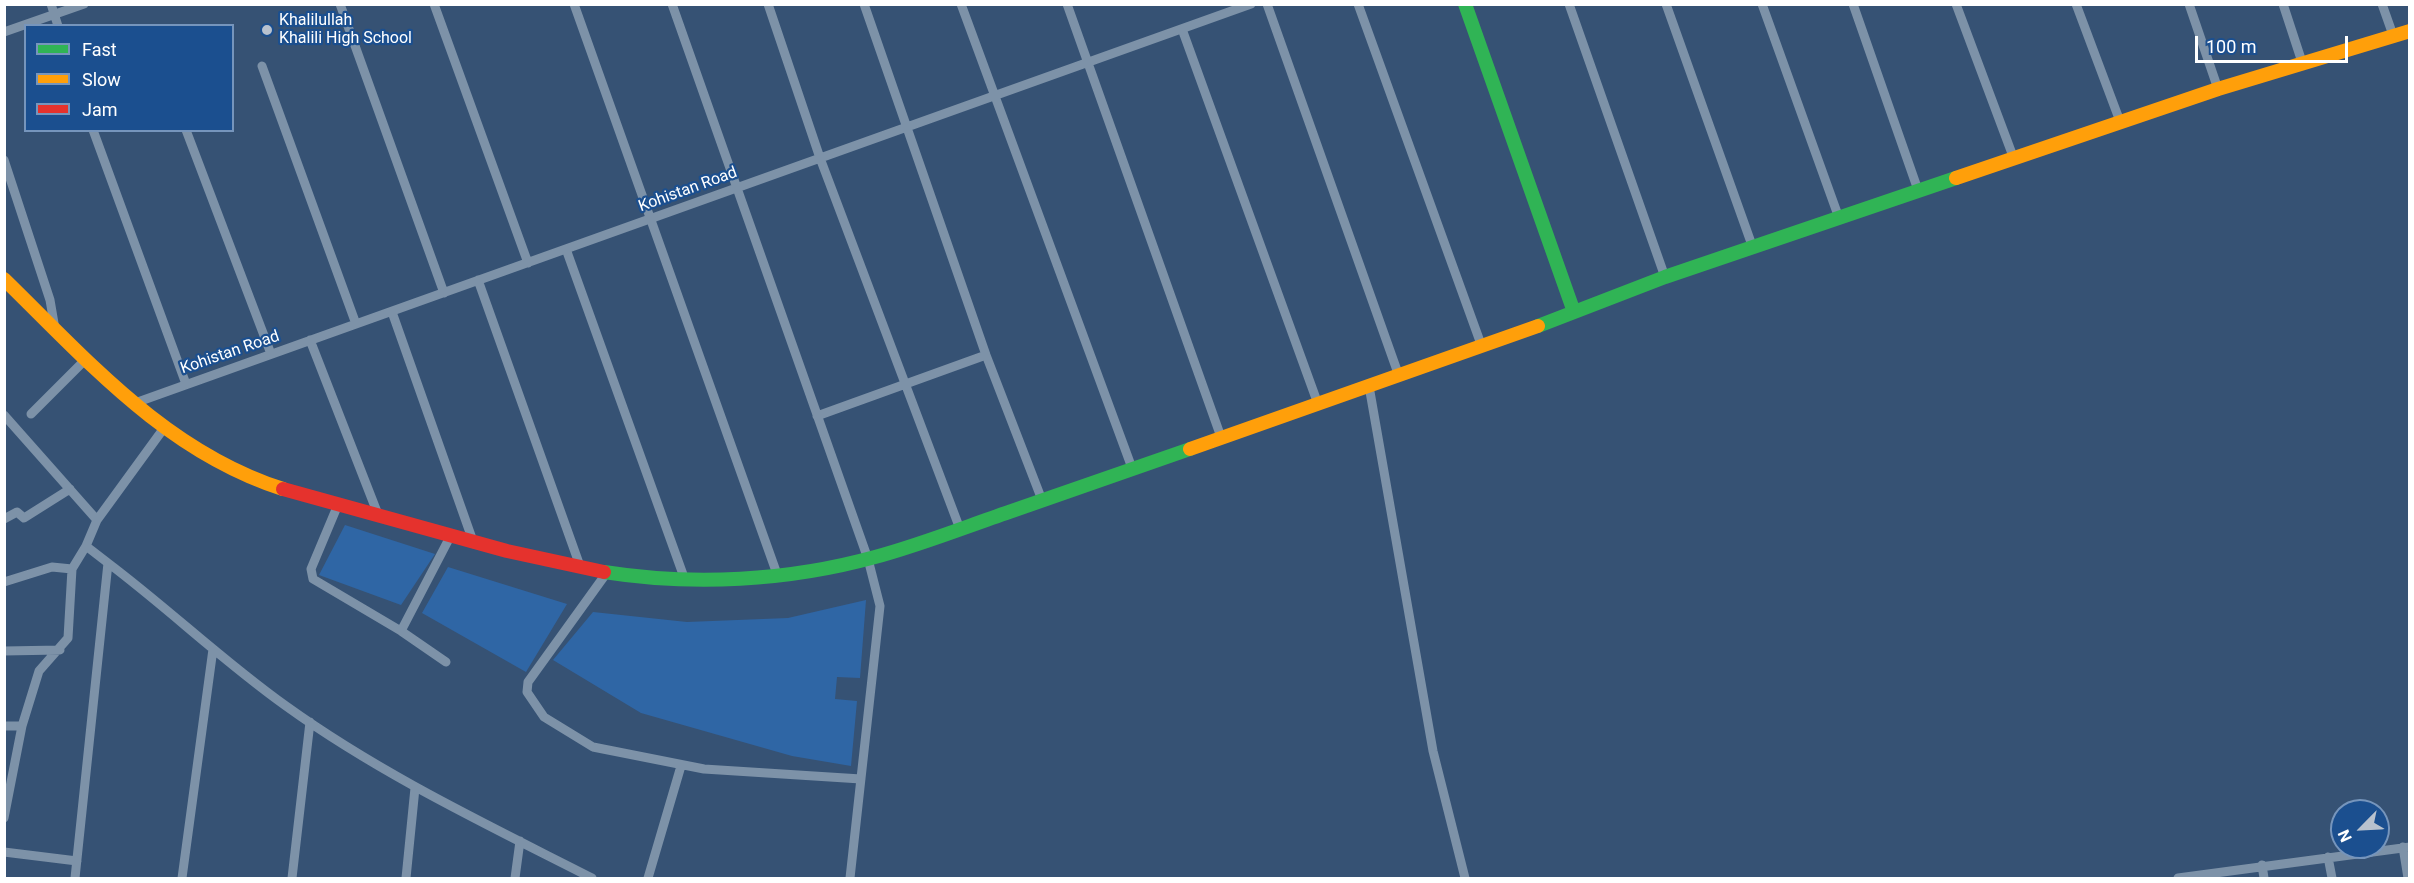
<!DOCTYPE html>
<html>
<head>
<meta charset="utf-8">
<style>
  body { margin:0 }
  #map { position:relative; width:2414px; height:883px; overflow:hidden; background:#365274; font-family:Roboto,sans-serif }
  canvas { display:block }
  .frame { position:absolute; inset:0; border:6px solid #fff; pointer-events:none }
  .legend { position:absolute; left:24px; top:24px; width:210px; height:108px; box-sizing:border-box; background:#1b4f8f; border:2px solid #7695bc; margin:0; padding:8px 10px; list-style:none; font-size:18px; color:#fff }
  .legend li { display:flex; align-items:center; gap:12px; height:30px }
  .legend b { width:30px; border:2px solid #7695bc }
  .north { position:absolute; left:2330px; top:799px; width:60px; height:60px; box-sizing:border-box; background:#1b4f8f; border:2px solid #7695bc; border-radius:50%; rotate:246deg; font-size:16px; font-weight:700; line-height:24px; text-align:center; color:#fff }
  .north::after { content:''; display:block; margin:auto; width:21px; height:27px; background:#b9c2ce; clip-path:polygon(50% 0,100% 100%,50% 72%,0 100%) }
  .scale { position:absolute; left:2195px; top:36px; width:153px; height:27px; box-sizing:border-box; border:3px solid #fff; border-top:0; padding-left:8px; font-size:18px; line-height:21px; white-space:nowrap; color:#fff; -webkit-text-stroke:4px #1b4f8f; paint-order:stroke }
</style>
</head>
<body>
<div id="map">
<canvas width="2414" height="883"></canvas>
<div class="frame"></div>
<ul class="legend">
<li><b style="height:8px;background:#30b455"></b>Fast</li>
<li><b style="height:8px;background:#ff9f0a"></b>Slow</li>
<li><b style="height:8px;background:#e5322d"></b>Jam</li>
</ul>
<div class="north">N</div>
<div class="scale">100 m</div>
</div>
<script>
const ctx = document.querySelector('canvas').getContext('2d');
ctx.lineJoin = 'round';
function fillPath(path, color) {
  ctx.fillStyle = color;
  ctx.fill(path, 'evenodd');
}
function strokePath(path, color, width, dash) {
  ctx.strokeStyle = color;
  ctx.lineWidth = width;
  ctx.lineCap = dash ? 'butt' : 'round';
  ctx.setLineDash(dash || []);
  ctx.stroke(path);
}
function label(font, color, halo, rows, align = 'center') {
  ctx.font = font + ' Roboto,sans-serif';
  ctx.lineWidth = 4.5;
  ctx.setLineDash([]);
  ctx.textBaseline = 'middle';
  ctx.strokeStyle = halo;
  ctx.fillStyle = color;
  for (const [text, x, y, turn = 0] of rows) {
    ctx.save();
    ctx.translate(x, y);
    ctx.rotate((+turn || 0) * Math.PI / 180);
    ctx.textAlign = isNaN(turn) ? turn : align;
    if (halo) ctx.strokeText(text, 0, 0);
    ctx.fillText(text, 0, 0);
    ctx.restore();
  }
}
const green = new Path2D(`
  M 345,525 L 435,554 L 401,605 L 319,575 Z
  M 448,567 L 567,604 L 526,672 L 422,613 Z
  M 866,600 L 860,678 L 837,677 L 835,699 L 857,701 L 851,766 L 792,756 L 641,713 L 553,660 L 593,612 L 687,622 L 788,618 Z`);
const street = new Path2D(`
  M 51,4 L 58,26
  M 340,4 L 444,293
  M 434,4 L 528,263
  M 574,4 L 777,574
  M 672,4 L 868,559 L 880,606 L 850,878
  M 768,4 L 820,158 L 960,529
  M 864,4 L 986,355 L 1042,500
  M 961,4 L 1132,468
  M 1067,4 L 1221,437
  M 1267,4 L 1399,376
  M 1358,4 L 1482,347
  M 1569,4 L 1665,277
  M 1666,4 L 1753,248
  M 1762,4 L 1839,218
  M 1853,4 L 1918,190
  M 1956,4 L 2014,159
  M 2076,4 L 2121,124
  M 2189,4 L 2218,89
  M 2283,4 L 2302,62
  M 2382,4 L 2393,35
  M 1182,29 L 1318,404
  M 4,32 L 84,4
  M 262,66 L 356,324
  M 93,130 L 186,384
  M 186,130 L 271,354
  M 4,160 L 50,300 L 55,329
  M 566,249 L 685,580
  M 478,280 L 580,566
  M 392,312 L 474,544
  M 310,340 L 379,517
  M 1369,386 L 1433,751 L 1465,878
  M 135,403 L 1251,4
  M 31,414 L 85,360
  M 4,415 L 97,520
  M 817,416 L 986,355
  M 337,507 L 311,569 L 313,579 L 401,631 L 446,662
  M 4,519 L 17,512 L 24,518 L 70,489
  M 108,563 C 169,609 224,662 286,706 C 382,775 488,825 592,878
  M 608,571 L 528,682 L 527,692 L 544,717 L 593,747 L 704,769 L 861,779
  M 4,582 L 52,567 L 72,569
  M 401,631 L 451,535
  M 4,651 L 60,650
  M 4,726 L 22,726
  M 4,818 L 22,726 L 39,671 L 68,638 L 72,569 L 86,546 L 97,520 L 164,428
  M 2403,847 L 2408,878
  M 4,852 L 77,861
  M 2328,857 L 2332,878
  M 2262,865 L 2264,878
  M 75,878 L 108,563 L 86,546
  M 182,878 L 213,649
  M 292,878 L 310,722
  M 406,878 L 415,788
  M 515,878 L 520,841
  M 648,878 L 681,766
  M 2178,878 L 2410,847`);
const fast = new Path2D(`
  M 1465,4 L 1574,312
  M 1538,326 L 1665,277 L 1956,178
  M 604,572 C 693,586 788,581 875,557 C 920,545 965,527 1009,512 C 1069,491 1129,470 1190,449`);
const slow = new Path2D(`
  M 1956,178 L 2218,89 L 2410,31
  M 4,279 C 89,362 167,452 283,489
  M 1190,449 L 1538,326`);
const jam = new Path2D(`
  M 283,489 L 507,551 L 604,572`);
const markers = [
  [267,30,6,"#b9c2ce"]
];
const poiNames = [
  ["Khalilullah",279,21],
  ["Khalili High School",279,39]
];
const streetNames = [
  ["Kohistan Road",688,190,-20],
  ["Kohistan Road",230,353,-19]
];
fillPath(green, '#2f66a5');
strokePath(street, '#7d92a8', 9);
strokePath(fast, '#30b455', 14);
strokePath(slow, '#ff9f0a', 14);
strokePath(jam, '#e5322d', 14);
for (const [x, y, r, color] of markers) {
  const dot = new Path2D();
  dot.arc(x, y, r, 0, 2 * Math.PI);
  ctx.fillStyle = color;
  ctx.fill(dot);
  strokePath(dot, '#1b4f8f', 2);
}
label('16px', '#fff', '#1b4f8f', poiNames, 'left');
label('16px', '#fff', '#1b4f8f', streetNames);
</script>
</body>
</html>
